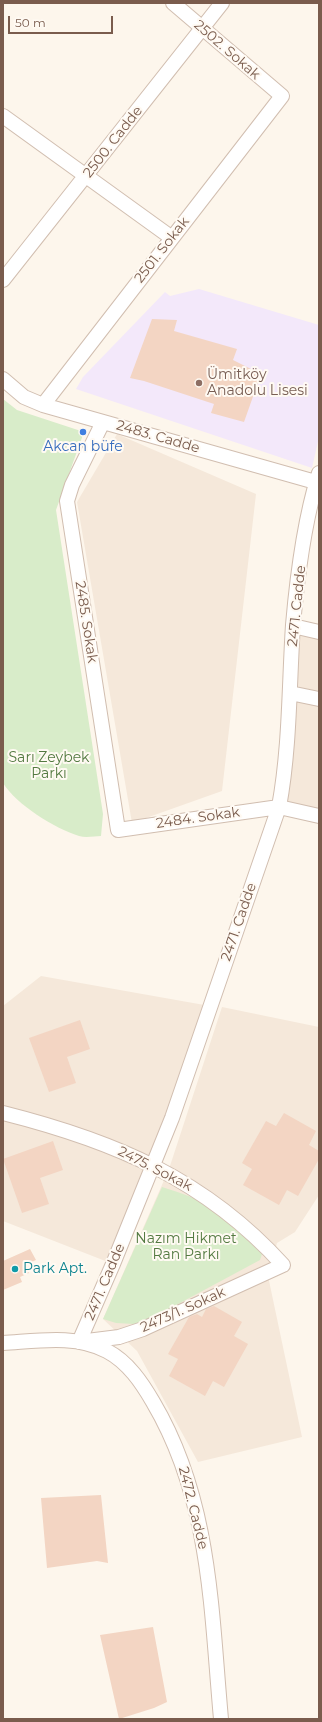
<!DOCTYPE html>
<html>
<head>
<meta charset="utf-8">
<style>
  body { margin:0 }
  #map { position:relative; width:322px; height:1722px; overflow:hidden; background:#fdf6ec; font-family:Montserrat,sans-serif }
  canvas { display:block }
  .frame { position:absolute; inset:0; border:4px solid #7a5c4d; pointer-events:none }
  .scale { position:absolute; left:8px; top:16px; width:105px; height:18px; box-sizing:border-box; border:2px solid #7a5c4d; border-top:0; padding-left:5px; font-size:12px; line-height:14px; white-space:nowrap; color:#7a5c4d; -webkit-text-stroke:3px #fffaf3; paint-order:stroke }
</style>
</head>
<body>
<div id="map">
<canvas width="322" height="1722"></canvas>
<div class="frame"></div>
<div class="scale">50 m</div>
</div>
<script>
const ctx = document.querySelector('canvas').getContext('2d');
ctx.lineJoin = 'round';
function fillPath(path, color) {
  ctx.fillStyle = color;
  ctx.fill(path, 'evenodd');
}
function strokePath(path, color, width, dash) {
  ctx.strokeStyle = color;
  ctx.lineWidth = width;
  ctx.lineCap = dash ? 'butt' : 'round';
  ctx.setLineDash(dash || []);
  ctx.stroke(path);
}
function label(font, color, halo, rows, align = 'center') {
  ctx.font = font + ' Montserrat,sans-serif';
  ctx.lineWidth = 4;
  ctx.setLineDash([]);
  ctx.textBaseline = 'middle';
  ctx.strokeStyle = halo;
  ctx.fillStyle = color;
  for (const [text, x, y, turn = 0] of rows) {
    ctx.save();
    ctx.translate(x, y);
    ctx.rotate((+turn || 0) * Math.PI / 180);
    ctx.textAlign = isNaN(turn) ? turn : align;
    if (halo) ctx.strokeText(text, 0, 0);
    ctx.fillText(text, 0, 0);
    ctx.restore();
  }
}
const residential = new Path2D(`
  M 117,434 L 256,494 L 222,791 L 132,823 L 77,502 Z
  M 293,626 L 319,632 L 319,816 L 279,807 Z
  M 41,976 L 210,1006 L 113,1264 L 3,1221 L 3,1006 Z
  M 222,1007 L 319,1027 L 319,1195 L 295,1232 L 277,1243 L 268,1276 L 302,1437 L 198,1462 L 137,1351 L 103,1319 L 169,1169 Z`);
const education = new Path2D(`
  M 199,289 L 319,325 L 319,437 L 312,468 L 76,389 L 83,377 L 165,292 L 170,296 Z`);
const green = new Path2D(`
  M 3,399 L 17,410 L 84,432 L 56,510 L 103,814 L 101,836 C 95,836 86,838 79,836 C 54,828 17,805 3,783 Z
  M 162,1187 C 180,1193 201,1199 217,1211 C 233,1222 250,1238 262,1254 L 260,1260 L 154,1317 L 134,1324 L 116,1323 L 103,1319 Z`);
const building = new Path2D(`
  M 152,319 L 177,320 L 174,331 L 237,349 L 233,360 L 261,374 L 244,422 L 211,413 L 214,404 L 144,381 L 130,378 Z
  M 80,1020 L 90,1049 L 67,1057 L 76,1083 L 49,1092 L 29,1038 Z
  M 284,1113 L 316,1131 L 309,1145 L 319,1151 L 319,1159 L 298,1196 L 287,1190 L 279,1205 L 243,1185 L 252,1169 L 242,1163 L 266,1121 L 276,1126 Z
  M 53,1141 L 63,1170 L 40,1178 L 49,1204 L 22,1213 L 3,1159 Z
  M 30,1249 L 36,1260 L 25,1265 L 29,1273 L 20,1277 L 22,1282 L 3,1290 L 3,1261 Z
  M 214,1306 L 242,1322 L 234,1336 L 248,1344 L 224,1387 L 213,1381 L 205,1396 L 169,1376 L 178,1359 L 168,1354 L 189,1317 L 197,1314 L 202,1317 L 206,1309 Z
  M 101,1495 L 108,1563 L 97,1561 L 47,1568 L 41,1498 Z
  M 153,1627 L 167,1702 L 154,1708 L 119,1719 L 100,1635 Z`);
const minor = new Path2D(`
  M 3,116 L 172,238
  M 3,280 L 222,3
  M 3,379 L 24,397 L 43,405 L 319,483
  M 43,405 L 282,96 L 173,3
  M 103,422 L 72,485 L 67,501 L 118,830 L 279,807 L 319,816
  M 293,626 L 319,632
  M 290,693 L 319,699
  M 3,1113 C 114,1141 205,1179 283,1265 L 143,1329 L 119,1337 L 79,1342
  M 79,1342 L 113,1264 L 172,1118 L 279,807 C 290,747 289,686 293,625 C 297,578 305,518 319,473
  M 3,1343 C 37,1341 76,1334 107,1351 C 128,1362 142,1383 153,1402 C 211,1500 211,1610 221,1719`);
const markers = [
  [199,383,4,"#8d6e63"],
  [83,432,4,"#3f7fe0"],
  [15,1269,4,"#0f9aa8"]
];
const streetNames = [
  ["2502. Sokak",227,50,41],
  ["2500. Cadde",113,142,-52],
  ["2501. Sokak",162,250,-52],
  ["2483. Cadde",158,437,16],
  ["2471. Cadde",297,606,-84],
  ["2485. Sokak",86,622,81],
  ["2484. Sokak",198,818,-8],
  ["2471. Cadde",239,922,-71],
  ["2475. Sokak",155,1169,27],
  ["2471. Cadde",105,1282,-67],
  ["2473/1. Sokak",183,1310,-24],
  ["2472. Cadde",193,1508,76]
];
const educationNames = [
  ["Ümitköy",207,375],
  ["Anadolu Lisesi",207,391]
];
const shopNames = [
  ["Akcan büfe",83,447]
];
const parkNames = [
  ["Sarı Zeybek",49,758],
  ["Parkı",49,774],
  ["Nazım Hikmet",186,1239],
  ["Ran Parkı",186,1255]
];
const cultureNames = [
  ["Park Apt.",23,1269]
];
fillPath(residential, '#f5e8da');
fillPath(education, '#f3e8fa');
fillPath(green, '#d8ecc9');
fillPath(building, '#f3d5c3');
strokePath(minor, '#d1beb0', 16);
strokePath(minor, '#fff', 14);
for (const [x, y, r, color] of markers) {
  const dot = new Path2D();
  dot.arc(x, y, r, 0, 2 * Math.PI);
  ctx.fillStyle = color;
  ctx.fill(dot);
  strokePath(dot, '#fffaf3', 1.5);
}
label('14px', '#7a5c4d', '#fffaf3', streetNames);
label('14px', '#785e54', '#fffaf3', educationNames, 'left');
label('14px', '#366cbe', '#fffaf3', shopNames);
label('14px', '#537a41', '#fffaf3', parkNames);
label('14px', '#0d838f', '#fffaf3', cultureNames, 'left');
</script>
</body>
</html>
